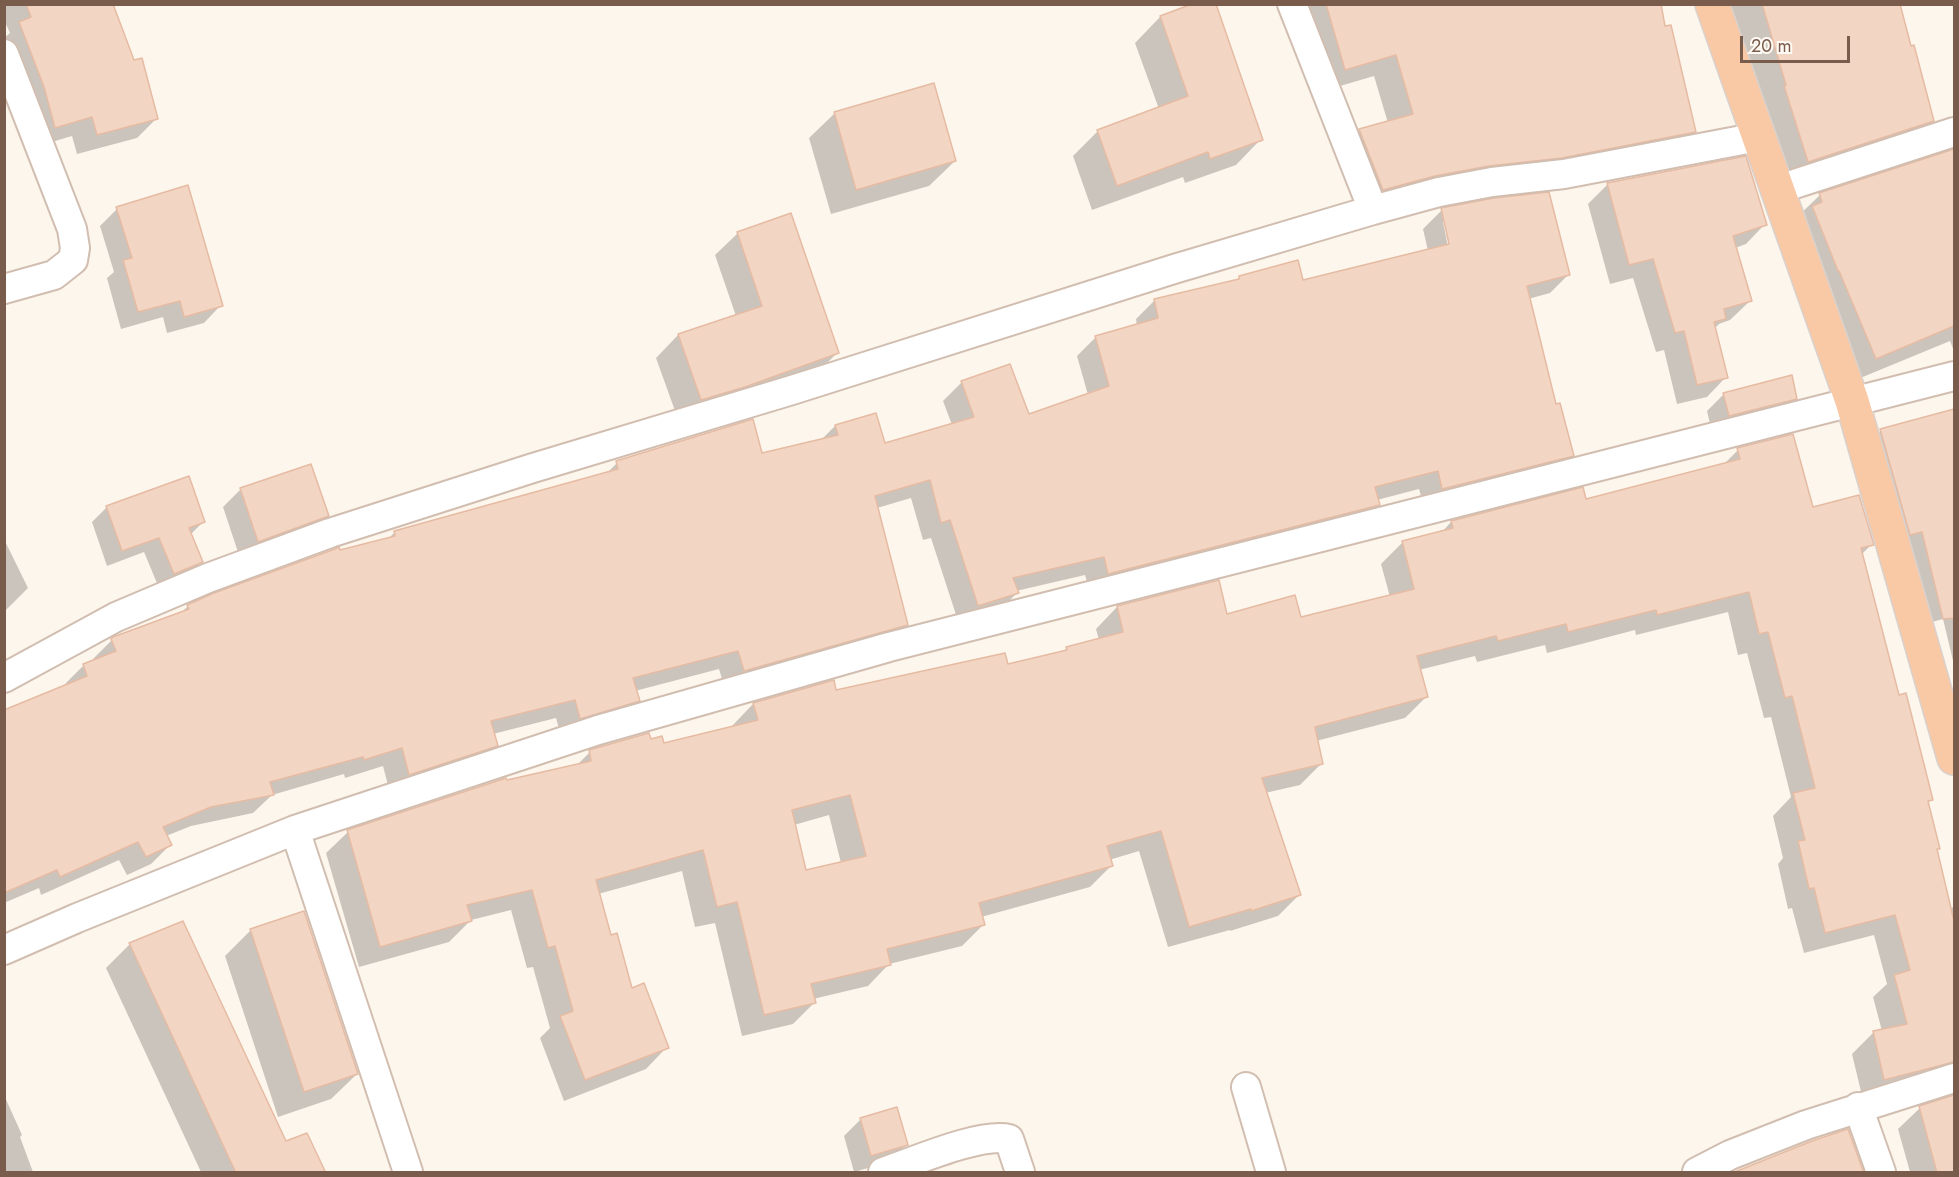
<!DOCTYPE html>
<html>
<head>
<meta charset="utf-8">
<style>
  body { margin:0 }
  #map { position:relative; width:1959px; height:1177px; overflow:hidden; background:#fdf6ec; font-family:Jost,sans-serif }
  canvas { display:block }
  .frame { position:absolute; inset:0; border:6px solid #7a5c4d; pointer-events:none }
  .scale { position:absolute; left:1740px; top:36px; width:110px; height:27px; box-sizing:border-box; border:3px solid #7a5c4d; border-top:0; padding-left:8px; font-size:18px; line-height:21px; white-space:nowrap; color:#7a5c4d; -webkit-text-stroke:4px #fffaf3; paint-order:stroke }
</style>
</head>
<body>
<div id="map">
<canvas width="1959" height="1177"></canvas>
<div class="frame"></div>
<div class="scale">20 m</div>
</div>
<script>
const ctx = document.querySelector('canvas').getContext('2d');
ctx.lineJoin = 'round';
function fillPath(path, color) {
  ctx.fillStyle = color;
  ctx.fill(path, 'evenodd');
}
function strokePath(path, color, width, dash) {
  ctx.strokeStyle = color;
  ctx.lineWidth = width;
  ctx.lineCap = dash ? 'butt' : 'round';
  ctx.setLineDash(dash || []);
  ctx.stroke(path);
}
const shadow = new Path2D(`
  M 4,4 L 112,4 L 156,119 L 137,138 L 77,154 L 72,136 L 35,147 L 4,54 L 4,38 L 10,33 L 4,20 Z
  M 1196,4 L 1261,139 L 1236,165 L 1185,183 L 1183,177 L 1092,210 L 1073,156 L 1098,131 L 1159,109 L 1135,43 L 1160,17 Z
  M 1298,4 L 1659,4 L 1695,132 L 1673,153 L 1361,211 L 1338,152 L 1360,131 L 1388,123 L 1374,76 L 1323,91 Z
  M 1721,4 L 1898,4 L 1932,121 L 1903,150 L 1779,190 Z
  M 835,113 L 955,161 L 929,186 L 831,214 L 809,138 Z
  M 1954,151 L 1954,351 L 1950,341 L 1853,381 L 1796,218 L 1820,195 Z
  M 1608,184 L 1765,224 L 1746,244 L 1735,248 L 1750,301 L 1730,320 L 1719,324 L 1714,329 L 1726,377 L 1707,397 L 1677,404 L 1664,350 L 1656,352 L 1633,278 L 1610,284 L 1588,204 Z
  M 117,209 L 221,305 L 204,323 L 167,333 L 163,317 L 121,329 L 107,278 L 114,272 L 100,226 Z
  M 1442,210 L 1568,275 L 1550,293 L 1528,299 L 1555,406 L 1573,455 L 1554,474 L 1424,507 L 1419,489 L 1377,500 L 1379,505 L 1360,523 L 1090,592 L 1085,575 L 1016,591 L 1017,593 L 998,612 L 959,624 L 931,538 L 923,540 L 911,498 L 877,508 L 906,625 L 887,644 L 725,689 L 719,669 L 635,691 L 638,701 L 619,719 L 561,736 L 556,718 L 493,734 L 496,745 L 477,764 L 390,793 L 383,766 L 345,778 L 344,774 L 272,795 L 253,813 L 191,826 L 166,836 L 170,845 L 151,864 L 127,875 L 119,860 L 41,895 L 39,888 L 4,903 L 4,758 L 66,686 L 65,684 L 84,665 L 94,661 L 93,659 L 112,640 L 180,614 L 188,606 L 339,552 L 387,540 L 395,532 L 605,475 L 617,463 L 760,455 L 820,441 L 835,426 L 884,445 L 952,425 L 943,401 L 962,382 L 1028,416 L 1088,395 L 1077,356 L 1096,337 L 1137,326 L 1136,319 L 1154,301 L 1236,281 L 1239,278 L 1302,282 L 1428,251 L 1423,229 ZM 1443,222 L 1446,222 L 1452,251 L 1449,252 Z
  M 738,233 L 837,353 L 815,375 L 679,422 L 656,358 L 678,335 L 736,316 L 715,255 Z
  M 1724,394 L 1796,398 L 1779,416 L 1712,432 L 1707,411 Z
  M 1954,411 L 1954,665 L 1943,619 L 1921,625 L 1861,450 L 1881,431 Z
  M 1738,450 L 1812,509 L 1872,544 L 1861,555 L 1898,697 L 1931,800 L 1927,804 L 1935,851 L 1950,908 L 1954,907 L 1954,1172 L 1910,1172 L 1898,1129 L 1920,1108 L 1949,1098 L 1944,1087 L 1863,1100 L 1852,1054 L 1874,1032 L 1882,1031 L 1873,997 L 1887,984 L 1874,935 L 1804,953 L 1792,908 L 1788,909 L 1778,864 L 1783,858 L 1773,816 L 1791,797 L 1771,717 L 1764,718 L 1747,653 L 1738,655 L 1728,612 L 1636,635 L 1635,630 L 1547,653 L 1545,645 L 1477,662 L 1475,656 L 1419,670 L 1426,697 L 1405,718 L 1316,741 L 1321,764 L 1300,785 L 1265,793 L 1299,895 L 1278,916 L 1230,931 L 1230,930 L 1168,947 L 1139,851 L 1109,860 L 1111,866 L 1090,887 L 981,917 L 983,925 L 962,946 L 889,964 L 868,986 L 813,999 L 814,1003 L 793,1024 L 742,1036 L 715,923 L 695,927 L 682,871 L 598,894 L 610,937 L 631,990 L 667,1047 L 646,1069 L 564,1101 L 540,1038 L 550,1028 L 533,967 L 527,968 L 511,910 L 471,920 L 449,942 L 359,967 L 326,853 L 348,832 L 506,782 L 575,767 L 590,752 L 650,741 L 663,744 L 733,728 L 732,726 L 753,704 L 833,682 L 835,692 L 1007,666 L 1063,652 L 1067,648 L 1099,640 L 1096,629 L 1117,607 L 1218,582 L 1226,616 L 1300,619 L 1390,597 L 1381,564 L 1403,542 L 1441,533 L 1451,522 L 1582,489 L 1585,501 L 1723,465 ZM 829,815 L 841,863 L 805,872 L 794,825 Z
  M 310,466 L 327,516 L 310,533 L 240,558 L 223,507 L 240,490 Z
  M 107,507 L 203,522 L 190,535 L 201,562 L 186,577 L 159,588 L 144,552 L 107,566 L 92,522 Z
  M 4,539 L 28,588 L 4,612 Z
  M 251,930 L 357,1074 L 331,1099 L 278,1117 L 225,956 Z
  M 130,944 L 286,1143 L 325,1172 L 201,1172 L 106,968 Z
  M 4,1095 L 22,1135 L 20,1137 L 33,1172 L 4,1172 Z
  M 861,1119 L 906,1145 L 889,1162 L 854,1172 L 844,1136 Z`);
const building = new Path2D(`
  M 26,4 L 113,4 L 134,60 L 142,58 L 158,119 L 97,135 L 92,117 L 55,128 L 44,87 L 19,22 L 31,17 Z
  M 1192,4 L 1216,4 L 1263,140 L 1210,159 L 1208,152 L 1117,186 L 1097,130 L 1188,96 L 1160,16 Z
  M 1326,4 L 1661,4 L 1665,26 L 1671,25 L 1696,132 L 1562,158 L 1489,166 L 1435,176 L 1383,190 L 1359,129 L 1413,114 L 1396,55 L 1345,70 Z
  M 1762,4 L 1900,4 L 1911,46 L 1914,45 L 1934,121 L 1808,162 L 1784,86 L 1786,85 Z
  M 934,83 L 956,161 L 856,190 L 834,112 Z
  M 1954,149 L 1954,326 L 1876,359 L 1839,271 L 1838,271 L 1812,206 L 1822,202 L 1819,193 Z
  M 1746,156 L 1767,225 L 1733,236 L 1752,301 L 1724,309 L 1726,319 L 1714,322 L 1728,378 L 1697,385 L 1684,331 L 1675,333 L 1653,259 L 1629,265 L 1607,183 Z
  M 188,185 L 223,306 L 184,317 L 180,301 L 138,312 L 123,260 L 132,258 L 116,207 Z
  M 1549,192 L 1570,275 L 1527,286 L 1556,404 L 1560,403 L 1574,456 L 1442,489 L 1438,471 L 1375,487 L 1380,505 L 1108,574 L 1104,557 L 1013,578 L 1019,593 L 978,606 L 950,520 L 941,523 L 930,480 L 875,496 L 908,625 L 744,671 L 738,651 L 633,678 L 640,701 L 580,719 L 575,700 L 491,721 L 498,746 L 409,775 L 402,748 L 364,760 L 363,757 L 270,782 L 274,795 L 211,807 L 163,827 L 172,845 L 146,857 L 138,842 L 60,877 L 57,870 L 4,893 L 4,710 L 87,676 L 83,664 L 116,651 L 111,639 L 113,637 L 189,609 L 187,605 L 214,593 L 335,549 L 339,547 L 340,550 L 395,536 L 394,531 L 618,469 L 616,461 L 753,419 L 762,453 L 838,435 L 835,425 L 876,413 L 885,443 L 974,417 L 961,381 L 1010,364 L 1029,414 L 1109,386 L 1095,336 L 1158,318 L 1154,299 L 1239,279 L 1239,276 L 1298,260 L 1303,280 L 1449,244 L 1441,208 L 1494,198 Z
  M 791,213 L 839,353 L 745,387 L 701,400 L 678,334 L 762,306 L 737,232 Z
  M 1792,375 L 1797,399 L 1729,416 L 1723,393 Z
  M 1954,409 L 1954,618 L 1943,619 L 1922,532 L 1910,535 L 1880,429 Z
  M 1793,434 L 1813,507 L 1859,495 L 1874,545 L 1861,548 L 1899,695 L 1906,693 L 1933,800 L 1928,801 L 1940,849 L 1937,849 L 1954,921 L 1954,1062 L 1884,1080 L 1873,1031 L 1907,1024 L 1894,975 L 1910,970 L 1895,915 L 1825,933 L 1814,888 L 1809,889 L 1798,841 L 1805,840 L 1793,793 L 1815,788 L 1792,696 L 1785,698 L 1768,632 L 1759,634 L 1749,592 L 1657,615 L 1656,610 L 1568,632 L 1566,624 L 1498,641 L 1496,636 L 1417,656 L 1428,697 L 1315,727 L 1323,764 L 1262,778 L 1301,895 L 1251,911 L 1251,909 L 1189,927 L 1161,831 L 1107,846 L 1113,866 L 979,903 L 985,925 L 887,949 L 891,965 L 811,984 L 816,1003 L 764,1015 L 737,902 L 717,907 L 703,850 L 596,880 L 611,935 L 617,933 L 632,988 L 644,983 L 669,1048 L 585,1080 L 560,1016 L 573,1011 L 555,946 L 548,948 L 532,890 L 467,905 L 472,921 L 380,947 L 347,830 L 506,778 L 507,780 L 591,761 L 589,750 L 649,733 L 651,739 L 662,736 L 664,743 L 758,720 L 753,703 L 834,680 L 836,690 L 1005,653 L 1008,664 L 1067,650 L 1066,647 L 1123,632 L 1117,606 L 1219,580 L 1227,614 L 1295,595 L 1301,617 L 1414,589 L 1402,541 L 1453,528 L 1451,521 L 1583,487 L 1586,499 L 1740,459 L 1737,448 ZM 850,795 L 866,856 L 806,870 L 792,810 Z
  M 311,464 L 329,516 L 258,542 L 240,488 Z
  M 189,476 L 205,522 L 189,528 L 203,562 L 174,574 L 159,538 L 122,551 L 106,506 Z
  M 304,911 L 358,1074 L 304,1092 L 250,929 Z
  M 183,921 L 286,1141 L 307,1133 L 326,1173 L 236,1173 L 129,943 Z
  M 1954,1095 L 1954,1173 L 1937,1173 L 1919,1106 Z
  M 897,1107 L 908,1145 L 871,1156 L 860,1118 Z
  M 1848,1129 L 1864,1173 L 1732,1173 L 1812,1141 Z`);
const minor = new Path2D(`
  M 4,54 L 72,229 L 75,248 L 73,260 L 54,275 L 4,289
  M 1776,190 L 1954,132
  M 1373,210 L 1439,192 L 1492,182 L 1564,174 L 1758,137
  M 4,678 L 116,617 L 208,578 L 330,533 L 533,468 L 792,390 L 1174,269 L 1373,210 L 1292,4
  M 295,830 L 408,1172
  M 4,950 L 77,918 L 295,830 L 598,730 L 889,647 L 1954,376
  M 1246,1087 L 1271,1172
  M 1858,1107 L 1881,1172
  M 883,1172 C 913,1162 981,1132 1009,1139 L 1020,1172
  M 1697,1172 L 1730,1155 L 1806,1125 L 1954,1078`);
const trunk = new Path2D(`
  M 1712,4 L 1852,401 L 1954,758`);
fillPath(shadow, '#0003');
fillPath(building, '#f3d5c3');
strokePath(building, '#e6bba3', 1.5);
strokePath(minor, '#d1beb0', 32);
strokePath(trunk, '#dad1cd', 36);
strokePath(minor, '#fff', 28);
strokePath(trunk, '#f9c8a4', 33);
</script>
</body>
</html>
